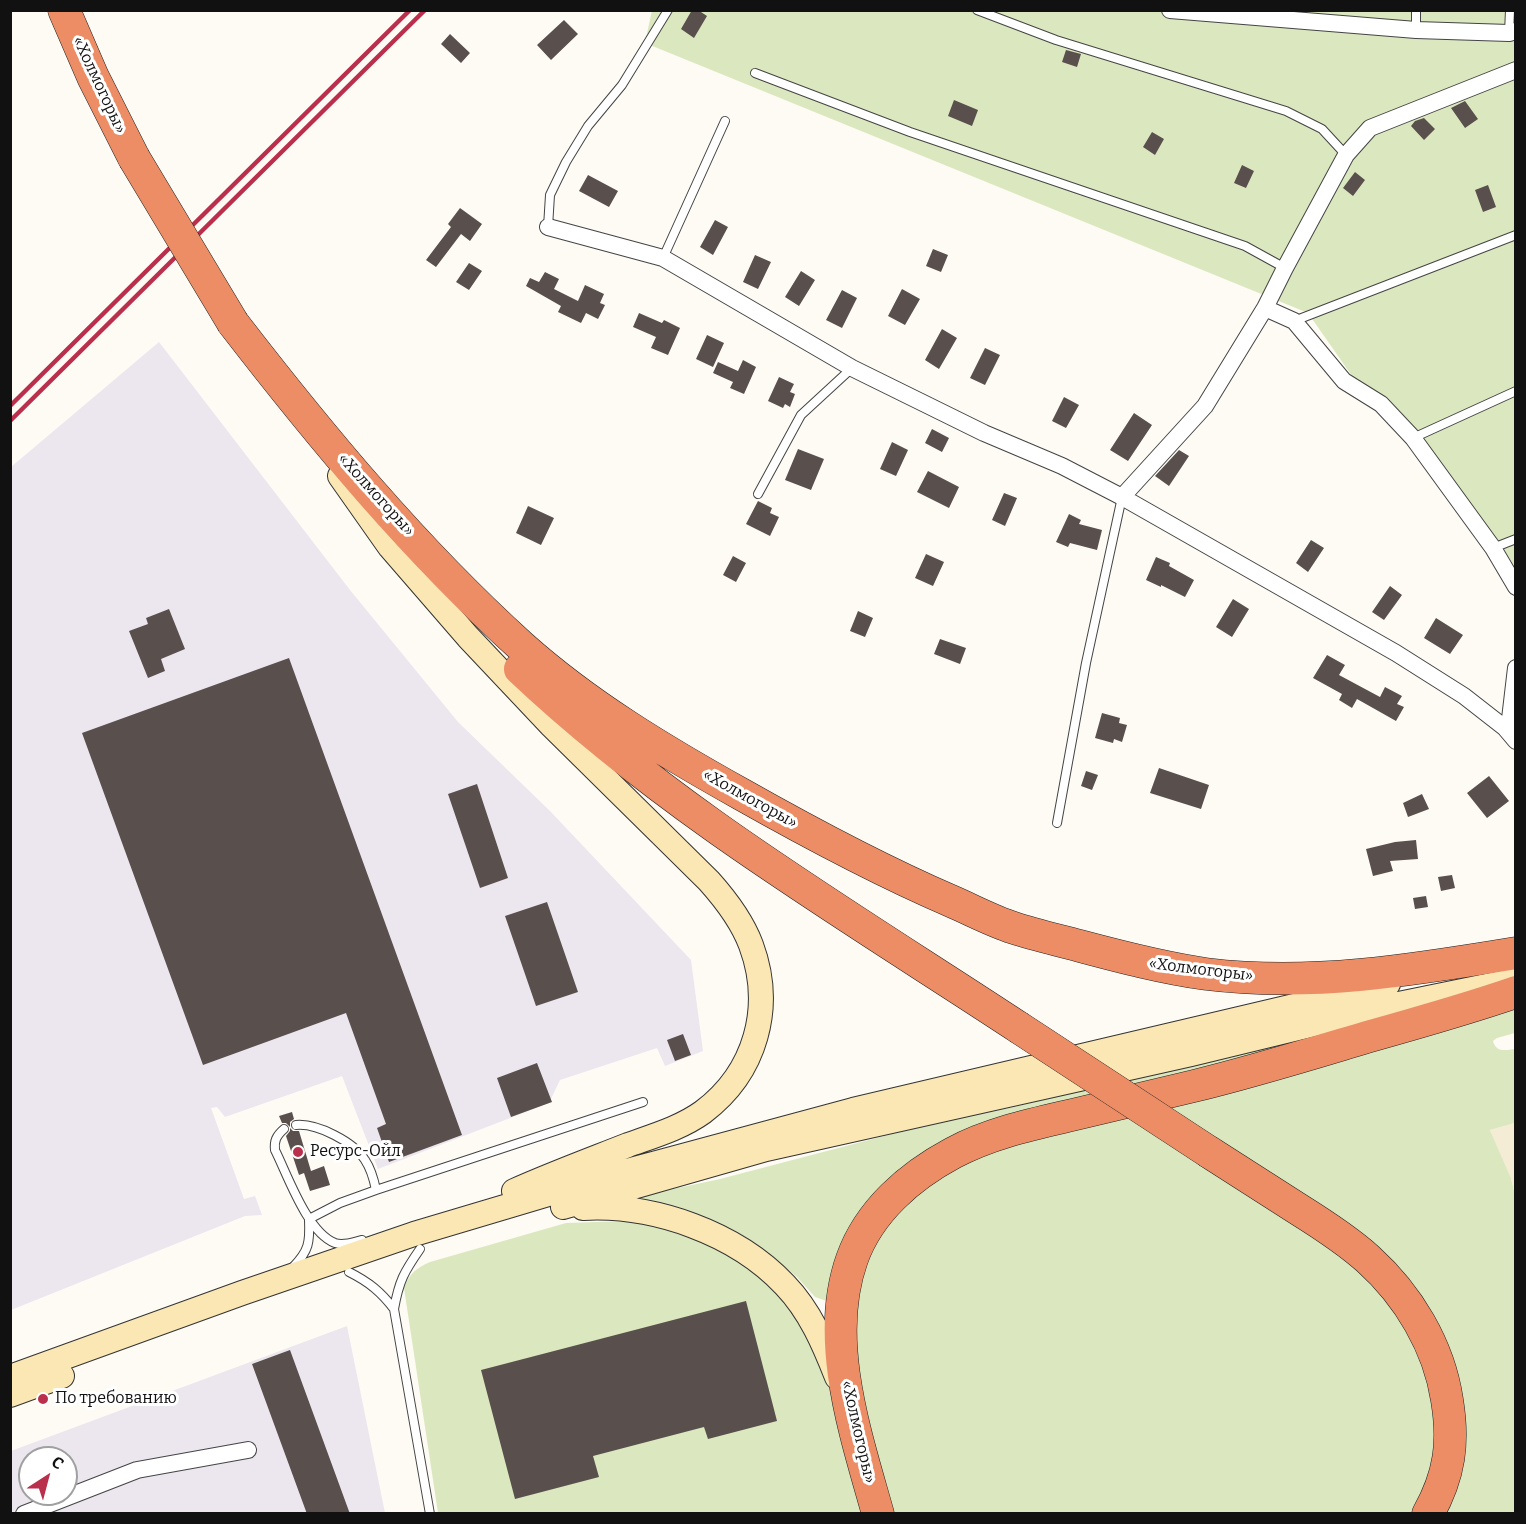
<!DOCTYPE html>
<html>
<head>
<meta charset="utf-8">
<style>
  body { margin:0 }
  #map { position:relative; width:1526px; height:1524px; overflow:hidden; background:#fefbf5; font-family:Bitter,serif }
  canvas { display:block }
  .frame { position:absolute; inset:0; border:12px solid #111; pointer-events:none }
  .north { position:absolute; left:18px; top:1446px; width:60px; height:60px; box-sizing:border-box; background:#fff; border:2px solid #a0a0a0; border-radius:50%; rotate:36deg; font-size:16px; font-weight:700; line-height:24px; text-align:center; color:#111 }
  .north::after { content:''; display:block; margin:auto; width:21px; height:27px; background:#ba2f4c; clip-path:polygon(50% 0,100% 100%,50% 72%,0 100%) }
</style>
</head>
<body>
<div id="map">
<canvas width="1526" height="1524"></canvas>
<div class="frame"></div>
<div class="north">С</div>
</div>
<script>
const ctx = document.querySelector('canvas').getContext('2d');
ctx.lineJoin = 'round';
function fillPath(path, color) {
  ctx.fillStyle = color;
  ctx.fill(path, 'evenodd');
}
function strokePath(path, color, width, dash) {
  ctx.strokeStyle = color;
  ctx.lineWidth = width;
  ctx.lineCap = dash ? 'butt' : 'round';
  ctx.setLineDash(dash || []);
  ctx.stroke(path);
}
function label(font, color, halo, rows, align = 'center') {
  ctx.font = font + ' Bitter,serif';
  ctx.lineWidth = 6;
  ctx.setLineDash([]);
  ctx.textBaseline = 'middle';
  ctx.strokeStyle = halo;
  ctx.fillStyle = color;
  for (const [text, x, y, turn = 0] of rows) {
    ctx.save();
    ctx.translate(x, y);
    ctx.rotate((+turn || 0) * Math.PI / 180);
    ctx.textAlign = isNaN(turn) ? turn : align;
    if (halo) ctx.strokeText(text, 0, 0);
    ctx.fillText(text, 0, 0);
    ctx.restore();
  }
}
const industrial = new Path2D(`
  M 159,342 L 350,590 L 458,722 L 550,811 L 691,960 L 703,1051 L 665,1066 L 657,1048 L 560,1080 L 549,1103 L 378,1169 L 342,1076 L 225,1117 L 217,1107 L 211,1108 L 244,1199 L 255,1196 L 262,1215 L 245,1216 L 11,1310 L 11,467 Z
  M 347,1326 L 385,1513 L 11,1514 L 11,1451 ZM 30,1458 L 66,1458 L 66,1494 L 30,1494 Z`);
const farmland = new Path2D(`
  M 1515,1123 L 1515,1195 L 1511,1178 L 1490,1130 Z`);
const green = new Path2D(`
  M 652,10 L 1515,11 L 1515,567 L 1502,546 L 1420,434 L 1387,397 L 1352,376 L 1308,313 L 645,43 Z
  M 1515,1008 L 1515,1033 L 1497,1038 L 1493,1041 C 1496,1053 1506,1050 1515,1049 L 1515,1123 L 1490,1130 L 1511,1178 L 1515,1195 L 1515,1513 L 1443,1513 L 1458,1382 L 1360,1269 L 1404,1321 L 1434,1389 L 1437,1459 L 1413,1513 L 891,1514 L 858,1386 L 856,1304 L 867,1258 L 880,1234 L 896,1215 L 914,1197 L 939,1178 L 986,1154 L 1037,1136 Z
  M 1413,1010 L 951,1140 L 831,1298 L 827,1301 L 815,1297 L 797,1277 L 773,1258 L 626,1199 L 720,1179 L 930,1124 L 1014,1107 Z
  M 627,1221 L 671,1228 L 741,1259 L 792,1308 L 830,1382 L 866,1513 L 438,1513 L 404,1288 C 409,1274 416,1268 430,1262 L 566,1223 Z`);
const building = new Path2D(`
  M 692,10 L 698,10 L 707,16 L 694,38 L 681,29 Z
  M 564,20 L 578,34 L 551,60 L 537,45 Z
  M 450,34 L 470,53 L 461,63 L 441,44 Z
  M 1066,50 L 1081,54 L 1077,67 L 1062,62 Z
  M 954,100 L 978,110 L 972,126 L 948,116 Z
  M 1465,101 L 1478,119 L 1465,128 L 1451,108 Z
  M 1424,118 L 1435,129 L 1424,140 L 1411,126 L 1415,121 Z
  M 1152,132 L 1164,139 L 1155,155 L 1143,147 Z
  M 1242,165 L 1254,171 L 1246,188 L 1234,183 Z
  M 1355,172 L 1365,180 L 1353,196 L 1343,188 Z
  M 588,175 L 618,191 L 609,207 L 579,191 Z
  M 1488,185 L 1496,207 L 1483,212 L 1475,190 Z
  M 460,208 L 482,224 L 470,241 L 461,234 L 436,267 L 426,260 L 451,227 L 448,224 Z
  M 715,220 L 728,227 L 713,255 L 700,247 Z
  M 933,249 L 948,255 L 941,272 L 926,266 Z
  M 755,255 L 771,262 L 758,289 L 743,282 Z
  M 469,263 L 482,271 L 469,290 L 456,282 Z
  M 801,271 L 815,280 L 799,306 L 785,297 Z
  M 545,272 L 559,279 L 554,289 L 578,301 L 585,285 L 604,294 L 600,303 L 605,305 L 598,319 L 586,313 L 581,323 L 558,312 L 561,306 L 526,286 L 530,278 L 539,282 Z
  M 902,289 L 920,299 L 905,325 L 888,316 Z
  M 842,290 L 857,298 L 842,328 L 826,320 Z
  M 639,313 L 662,323 L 664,320 L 680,328 L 668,355 L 651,348 L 656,337 L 633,327 Z
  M 942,329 L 957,338 L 939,369 L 925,360 Z
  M 707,335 L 724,343 L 713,367 L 696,359 Z
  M 985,348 L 1000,355 L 985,385 L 970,378 Z
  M 743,360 L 756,367 L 744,394 L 730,388 L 733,382 L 713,373 L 718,362 L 738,371 Z
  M 779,377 L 794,384 L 790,392 L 795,394 L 790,407 L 785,404 L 783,408 L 768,401 Z
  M 1064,397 L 1079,405 L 1066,428 L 1052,421 Z
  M 1134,413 L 1152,425 L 1128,461 L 1110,450 Z
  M 932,429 L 949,438 L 942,452 L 925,443 Z
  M 892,442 L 908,450 L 896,476 L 880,469 Z
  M 798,449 L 824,459 L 811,490 L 785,480 Z
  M 1179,450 L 1189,456 L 1169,486 L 1155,476 Z
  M 928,471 L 959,487 L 949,508 L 917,492 Z
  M 1004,493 L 1017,498 L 1005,526 L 992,520 Z
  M 758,501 L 772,508 L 770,513 L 779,517 L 770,536 L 746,524 Z
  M 528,506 L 554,518 L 541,545 L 516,533 Z
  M 1069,514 L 1081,520 L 1079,524 L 1102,530 L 1097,550 L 1070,543 L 1068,547 L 1056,542 Z
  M 1311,540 L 1324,548 L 1308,572 L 1296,563 Z
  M 926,554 L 944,562 L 933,586 L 915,578 Z
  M 733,556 L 746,563 L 736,582 L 723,575 Z
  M 1156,557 L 1170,563 L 1169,566 L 1194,580 L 1185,597 L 1161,585 L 1161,587 L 1146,580 Z
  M 1390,586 L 1402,595 L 1384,620 L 1372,612 Z
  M 1233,599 L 1249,609 L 1232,637 L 1216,627 Z
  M 169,609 L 185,649 L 161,659 L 165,671 L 148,678 L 129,631 L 148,624 L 146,618 Z
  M 858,611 L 873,618 L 865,637 L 850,631 Z
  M 1436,618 L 1463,635 L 1450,654 L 1424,638 Z
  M 940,639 L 966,648 L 960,664 L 934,654 Z
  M 1327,655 L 1345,665 L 1339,675 L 1380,697 L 1385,687 L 1402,696 L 1397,704 L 1404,707 L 1396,721 L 1357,699 L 1352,708 L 1339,700 L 1342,694 L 1313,678 Z
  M 289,658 L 462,1135 L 389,1162 L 377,1128 L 386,1124 L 346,1013 L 203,1065 L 82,733 Z
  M 1102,713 L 1120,718 L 1119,723 L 1127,725 L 1122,742 L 1114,739 L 1113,743 L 1095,738 Z
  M 1159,768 L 1209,785 L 1201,809 L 1150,793 Z
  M 1086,771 L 1098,775 L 1092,790 L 1081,786 Z
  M 1489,776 L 1509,801 L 1487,818 L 1467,793 Z
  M 477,784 L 508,878 L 480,888 L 448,794 Z
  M 1422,794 L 1429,809 L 1408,817 L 1403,803 Z
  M 1416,840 L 1418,859 L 1390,861 L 1393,871 L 1373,876 L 1366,849 L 1395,842 Z
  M 1452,875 L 1455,888 L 1441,891 L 1438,877 Z
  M 1426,896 L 1428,907 L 1415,909 L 1413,898 Z
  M 547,902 L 578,992 L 536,1006 L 505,916 Z
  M 683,1034 L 691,1055 L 675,1061 L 667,1040 Z
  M 537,1063 L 552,1102 L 511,1117 L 497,1078 Z
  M 292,1112 L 294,1119 L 290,1122 L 290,1128 L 293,1131 L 299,1131 L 311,1171 L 324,1166 L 330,1185 L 310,1191 L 304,1173 L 299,1175 L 286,1136 L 290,1131 L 290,1127 L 286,1123 L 282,1123 L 279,1116 Z
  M 746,1301 L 777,1421 L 708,1439 L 704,1427 L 593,1456 L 599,1477 L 515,1499 L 481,1370 Z
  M 290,1350 L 350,1514 L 307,1514 L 252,1364 Z`);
const lane = new Path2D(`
  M 977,10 L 1056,40 L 1286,111 L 1322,129 L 1346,155
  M 1416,30 L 1416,10
  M 1509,33 L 1510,10
  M 755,73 L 910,132 L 1245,246 L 1285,268
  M 548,227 L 550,195 L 566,162 L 588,126 L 622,85 L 668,10
  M 663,258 L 725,121
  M 1294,321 L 1516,235
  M 1413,438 L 1516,391
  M 758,494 L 801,415 L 852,368
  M 1493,548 L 1516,539
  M 1057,823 L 1086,663 L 1122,497
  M 296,1125 C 317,1123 354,1142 365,1160 C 371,1169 374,1180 376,1190 L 340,1203 L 309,1219
  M 284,1129 C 276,1136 274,1141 275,1150 C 288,1176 307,1232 335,1243 C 344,1246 353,1242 362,1240
  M 376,1190 L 643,1102
  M 420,1249 C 404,1272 399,1281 394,1309 L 430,1514
  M 293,1267 C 309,1251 310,1242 309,1220
  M 349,1272 C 369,1282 381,1292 394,1309`);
const street = new Path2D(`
  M 1170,10 L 1416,30 L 1509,33 L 1516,31
  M 548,227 L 663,258 L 852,368 L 984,433 L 1062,466 L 1122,497 L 1396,653 L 1464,696 L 1505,728 L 1516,741
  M 1265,308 L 1294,321 L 1344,381 L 1381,404 L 1413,438 L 1493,548 L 1516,587
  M 1122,497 L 1205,406 L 1265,308 L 1285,268 L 1346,155 L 1370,128 L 1516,70
  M 1505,728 L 1510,719 L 1516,668
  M 24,1514 L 137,1470 L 248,1450`);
const secondary = new Path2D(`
  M 340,476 L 390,547 L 468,637 L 552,726 L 709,881 C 726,900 742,921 751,945 C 774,1007 756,1072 703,1112 C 681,1128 653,1136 628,1145 C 590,1160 552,1174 514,1191
  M 563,1207 L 766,1149 L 1191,1054 L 1384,1007 L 1516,980
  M 583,1208 C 654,1204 736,1233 785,1285 C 810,1311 824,1344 837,1377
  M 10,1377 L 242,1293 L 414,1234 L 612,1175 L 853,1110 L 1388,984
  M 10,1395 L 62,1376`);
const highway = new Path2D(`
  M 64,10 L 93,77 L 134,158
  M 233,323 C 321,437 414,549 521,646 C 587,705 664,751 741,794 C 810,833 879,870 951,901 C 972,910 992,921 1014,928 C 1035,935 1058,940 1080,946 C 1121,957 1163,968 1206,974 C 1310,987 1413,970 1516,953
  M 520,669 C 669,810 848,915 1018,1027
  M 1209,1152 C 1239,1171 1268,1190 1298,1209 C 1322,1224 1347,1240 1368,1259 C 1408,1295 1439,1346 1447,1400 C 1454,1442 1450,1475 1428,1514
  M 878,1514 C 856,1435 823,1340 852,1259 C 869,1211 910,1176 953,1153 C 990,1133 1033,1124 1072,1115 C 1113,1105 1153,1096 1194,1086 C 1252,1072 1310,1054 1367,1037 C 1417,1023 1467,1009 1516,992`);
const rail = new Path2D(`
  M 10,406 L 410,10
  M 10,421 L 425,10`);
const highwayBridge = new Path2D(`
  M 134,158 L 233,323
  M 1018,1027 L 1209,1152`);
const markers = [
  [298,1152,6,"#ba2f4c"],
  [43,1399,6,"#ba2f4c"]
];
const streetNames = [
  ["«Холмогоры»",99,85,65],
  ["«Холмогоры»",376,495,48],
  ["«Холмогоры»",750,799,29],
  ["«Холмогоры»",1201,970,7],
  ["«Холмогоры»",858,1432,77]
];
const poiNames = [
  ["Ресурс-Ойл",310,1152],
  ["По требованию",55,1399]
];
fillPath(industrial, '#ece6ee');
fillPath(farmland, '#f4ecd5');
fillPath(green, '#dbe8bf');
fillPath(building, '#59504d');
strokePath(lane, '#444', 10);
strokePath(street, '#444', 18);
strokePath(secondary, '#333', 26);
strokePath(highway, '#222', 33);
strokePath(lane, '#fff', 8);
strokePath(street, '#fff', 16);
strokePath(secondary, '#fae7b4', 24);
strokePath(highway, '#ec8d65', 32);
strokePath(rail, '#ba2f4c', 4.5);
strokePath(highwayBridge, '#222', 33, []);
strokePath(highwayBridge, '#ec8d65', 32);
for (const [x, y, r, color] of markers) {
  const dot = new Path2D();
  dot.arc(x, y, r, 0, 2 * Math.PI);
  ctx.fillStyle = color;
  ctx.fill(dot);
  strokePath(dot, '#fff', 2);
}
label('16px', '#111', '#fff', streetNames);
label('16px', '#111', '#fff', poiNames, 'left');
</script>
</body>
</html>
